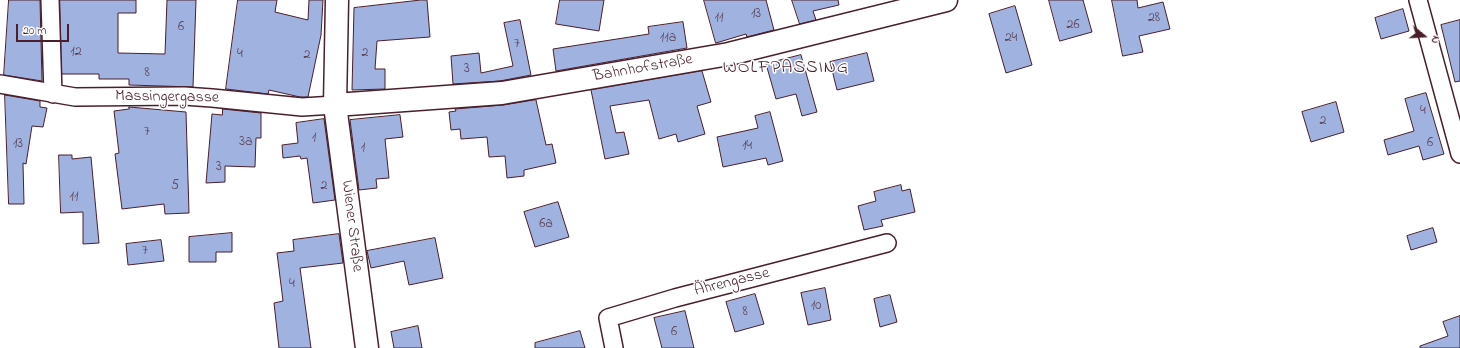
<!DOCTYPE html>
<html>
<head>
<meta charset="utf-8">
<style>
  body { margin:0 }
  #map { position:relative; width:1460px; height:348px; overflow:hidden; background:#fff; font-family:"Indie Flower",sans-serif }
  canvas { display:block }
  .north { position:absolute; left:1404px; top:16px; width:40px; height:40px; -webkit-text-stroke:3px #fff; paint-order:stroke; rotate:108deg; font-size:11px; font-weight:700; line-height:16px; text-align:center; color:#4a1f2b }
  .north::after { content:''; display:block; margin:auto; width:14px; height:18px; background:#4a1f2b; clip-path:polygon(50% 0,100% 100%,50% 72%,0 100%) }
  .scale { position:absolute; left:16px; top:24px; width:53px; height:18px; box-sizing:border-box; border:2px solid #4a1f2b; border-top:0; padding-left:5px; font-size:12px; line-height:14px; white-space:nowrap; color:#4a1f2b; -webkit-text-stroke:3px #fff; paint-order:stroke }
</style>
</head>
<body>
<div id="map">
<canvas width="1460" height="348"></canvas>
<div class="north">N</div>
<div class="scale">20 m</div>
</div>
<script>
const ctx = document.querySelector('canvas').getContext('2d');
ctx.lineJoin = 'round';
function fillPath(path, color) {
  ctx.fillStyle = color;
  ctx.fill(path, 'evenodd');
}
function strokePath(path, color, width, dash) {
  ctx.strokeStyle = color;
  ctx.lineWidth = width;
  ctx.lineCap = dash ? 'butt' : 'round';
  ctx.setLineDash(dash || []);
  ctx.stroke(path);
}
function label(font, color, halo, rows, align = 'center') {
  ctx.font = font + ' "Indie Flower",sans-serif';
  ctx.lineWidth = 3;
  ctx.setLineDash([]);
  ctx.textBaseline = 'middle';
  ctx.strokeStyle = halo;
  ctx.fillStyle = color;
  for (const [text, x, y, turn = 0] of rows) {
    ctx.save();
    ctx.translate(x, y);
    ctx.rotate((+turn || 0) * Math.PI / 180);
    ctx.textAlign = isNaN(turn) ? turn : align;
    if (halo) ctx.strokeText(text, 0, 0);
    ctx.fillText(text, 0, 0);
    ctx.restore();
  }
}
const building = new Path2D(`
  M 9,0 L 40,0 L 42,81 L 4,75 Z
  M 60,0 L 136,0 L 136,13 L 118,13 L 118,53 L 165,54 L 167,0 L 196,0 L 193,87 L 129,85 L 129,79 L 99,79 L 99,74 L 62,74 Z
  M 238,0 L 277,0 L 275,12 L 308,20 L 309,0 L 323,0 L 321,35 L 308,97 L 300,97 L 269,90 L 268,94 L 226,89 Z
  M 421,0 L 427,0 L 430,37 L 377,41 L 375,69 L 385,69 L 385,89 L 352,90 L 354,8 Z
  M 560,0 L 604,0 L 599,31 L 556,24 Z
  M 704,0 L 766,0 L 774,30 L 747,37 L 746,34 L 716,43 Z
  M 792,0 L 838,0 L 839,5 L 813,11 L 816,20 L 800,24 Z
  M 1049,0 L 1083,0 L 1092,32 L 1060,41 Z
  M 1112,0 L 1137,0 L 1138,8 L 1163,2 L 1170,29 L 1139,36 L 1143,52 L 1123,56 Z
  M 1015,6 L 1032,65 L 1006,73 L 989,14 Z
  M 1403,9 L 1409,31 L 1381,39 L 1375,18 Z
  M 520,20 L 531,75 L 500,81 L 453,84 L 451,56 L 479,53 L 481,73 L 513,66 L 504,23 Z
  M 1460,20 L 1460,81 L 1455,82 L 1441,25 Z
  M 683,22 L 687,48 L 556,71 L 553,49 L 649,34 L 648,27 Z
  M 867,53 L 874,81 L 837,90 L 830,62 Z
  M 801,55 L 817,112 L 802,116 L 796,94 L 776,99 L 766,64 Z
  M 702,71 L 711,102 L 697,106 L 705,134 L 678,142 L 676,134 L 659,139 L 649,100 L 610,106 L 616,133 L 624,132 L 629,154 L 605,159 L 591,90 Z
  M 1426,93 L 1444,154 L 1423,160 L 1419,146 L 1388,155 L 1384,140 L 1414,131 L 1405,99 Z
  M 5,95 L 40,101 L 40,107 L 47,108 L 43,127 L 32,126 L 26,164 L 23,163 L 24,204 L 9,204 Z
  M 536,100 L 546,145 L 552,144 L 556,163 L 524,170 L 524,176 L 507,178 L 505,156 L 489,157 L 487,137 L 461,139 L 460,129 L 451,130 L 449,112 L 456,111 L 455,109 L 503,105 Z
  M 1336,102 L 1344,132 L 1311,142 L 1302,112 Z
  M 129,107 L 186,112 L 189,213 L 165,214 L 164,204 L 122,209 L 115,154 L 119,153 L 114,111 L 129,109 Z
  M 223,109 L 261,113 L 261,138 L 256,138 L 255,167 L 225,166 L 225,182 L 206,183 L 212,114 L 222,115 Z
  M 770,112 L 783,161 L 768,165 L 766,158 L 723,167 L 717,137 L 758,128 L 755,116 Z
  M 400,115 L 403,137 L 385,139 L 389,178 L 376,179 L 377,188 L 359,190 L 350,120 Z
  M 324,119 L 335,200 L 313,203 L 307,158 L 301,159 L 300,156 L 283,158 L 282,145 L 298,143 L 296,123 Z
  M 59,155 L 72,155 L 72,159 L 91,157 L 99,243 L 83,244 L 83,212 L 61,213 Z
  M 901,185 L 902,191 L 910,189 L 915,212 L 881,220 L 883,226 L 864,230 L 858,206 L 876,201 L 874,192 Z
  M 558,202 L 569,237 L 535,247 L 524,212 Z
  M 1433,228 L 1437,242 L 1411,250 L 1407,236 Z
  M 232,233 L 232,252 L 216,252 L 216,262 L 189,262 L 189,237 Z
  M 339,234 L 343,263 L 300,268 L 311,348 L 279,348 L 274,303 L 283,301 L 277,253 L 294,251 L 293,240 Z
  M 435,238 L 443,278 L 409,285 L 404,261 L 371,268 L 367,251 Z
  M 161,240 L 164,261 L 128,265 L 126,244 Z
  M 825,288 L 831,320 L 808,325 L 801,293 Z
  M 755,294 L 764,324 L 735,332 L 726,302 Z
  M 890,295 L 897,322 L 880,327 L 874,299 Z
  M 685,311 L 694,348 L 662,348 L 654,318 Z
  M 1460,316 L 1460,348 L 1420,348 L 1420,346 L 1448,336 L 1443,322 Z
  M 418,326 L 422,348 L 394,348 L 391,332 Z
  M 580,331 L 585,348 L 535,348 L 535,343 Z`);
const street = new Path2D(`
  M 50,0 L 53,94
  M 1418,0 L 1460,154
  M 0,84 L 75,97 L 184,96 L 212,98 L 302,107 L 335,105
  M 614,348 L 608,318 L 675,298 L 887,243`);
const secondary = new Path2D(`
  M 337,0 L 335,105 L 367,348
  M 335,105 L 502,93 L 729,54 L 946,0`);
const numberNames = [
  ["13",756,15],
  ["11",719,19],
  ["28",1154,19],
  ["26",1073,26],
  ["6",181,28],
  ["11a",668,39],
  ["24",1011,39],
  ["7",517,45],
  ["12",76,53],
  ["2",365,54],
  ["4",240,55],
  ["2",307,56],
  ["3",467,70],
  ["8",147,74],
  ["4",1423,112],
  ["2",1323,122],
  ["7",147,133],
  ["1",314,139],
  ["3a",246,143],
  ["6",1430,144],
  ["13",18,145],
  ["14",747,147],
  ["1",363,149],
  ["3",219,168],
  ["5",175,187],
  ["2",324,187],
  ["11",74,198],
  ["6a",546,225],
  ["7",145,252],
  ["4",292,285],
  ["10",816,307],
  ["8",745,313],
  ["6",674,333]
];
const streetNames = [
  ["Bahnhofstraße",643,69,-10],
  ["Massingergasse",167,98,1],
  ["Wiener Straße",351,226,83],
  ["Ährengasse",732,283,-14]
];
const quarterNames = [
  ["WOLFPASSING",786,69]
];
fillPath(building, '#9fb2e0');
strokePath(building, '#4a1f2b', 1);
strokePath(street, '#4a1f2b', 20);
strokePath(secondary, '#4a1f2b', 25);
strokePath(street, '#fff', 17);
strokePath(secondary, '#fff', 22);
label('14px', '#5f4458', null, numberNames);
label('16px', '#4a1f2b', '#fff', streetNames);
ctx.letterSpacing = '1px';
label('18px', '#4a1f2b', '#fff', quarterNames);
ctx.letterSpacing = '0px';
</script>
</body>
</html>
